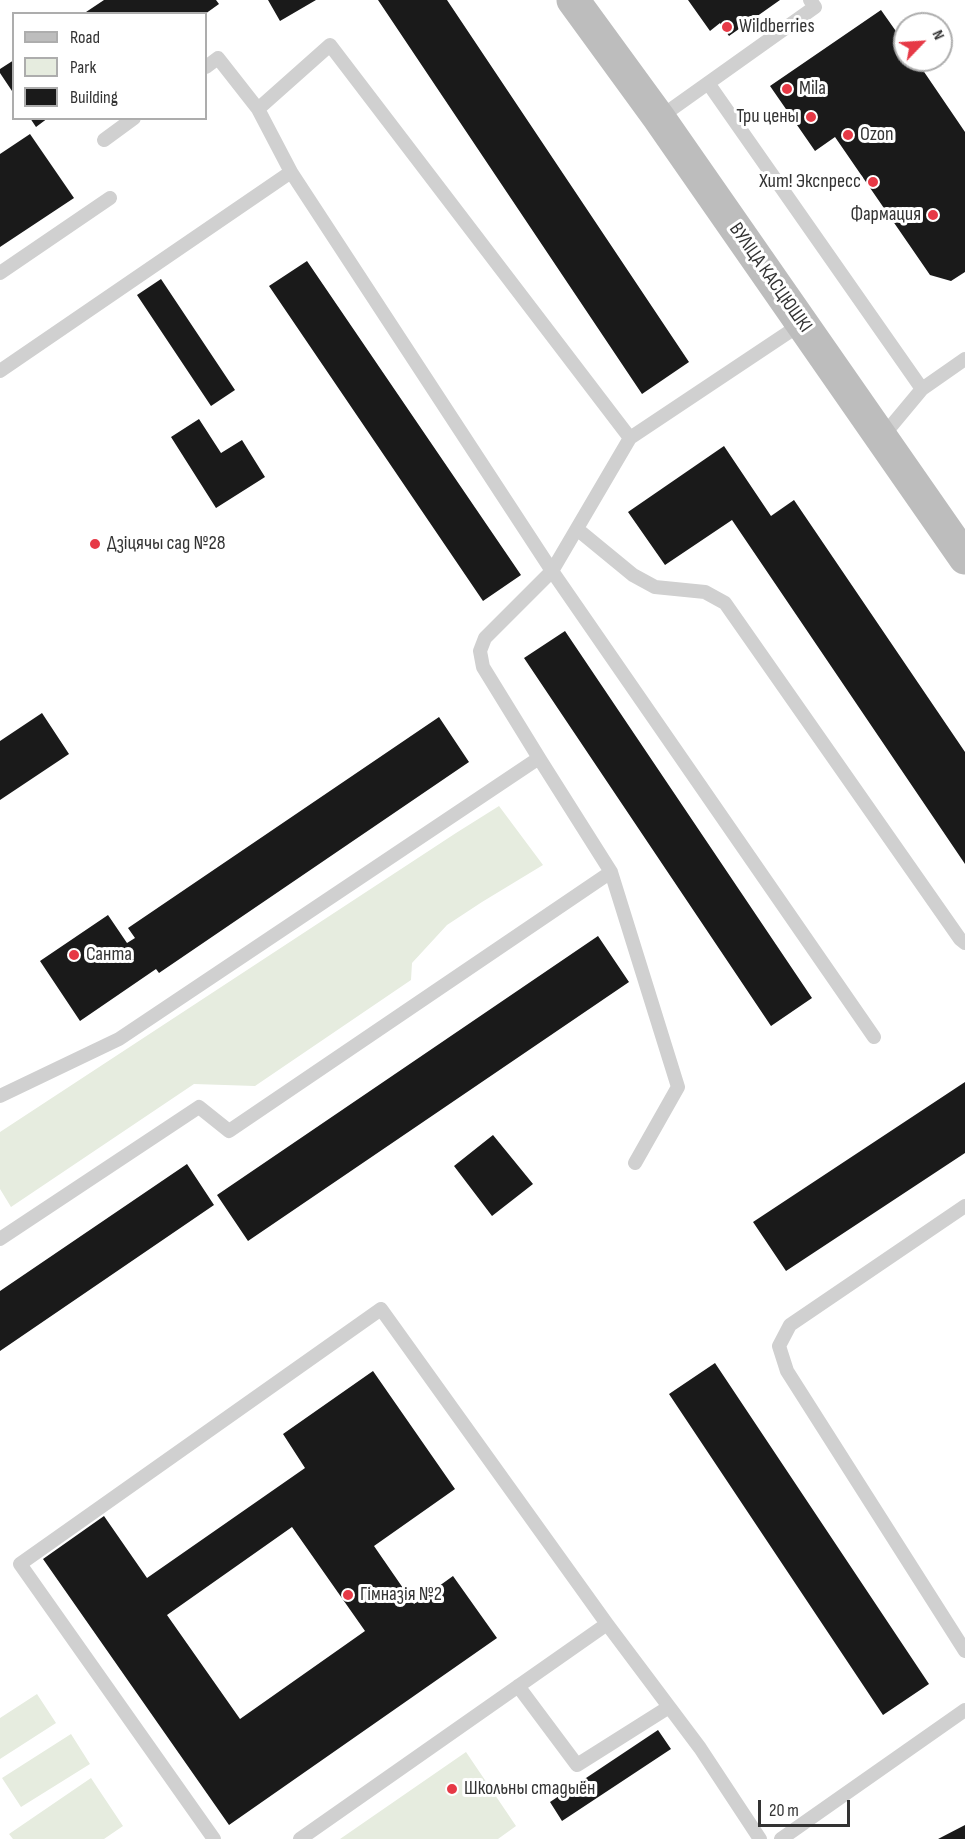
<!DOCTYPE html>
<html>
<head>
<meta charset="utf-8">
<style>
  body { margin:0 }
  #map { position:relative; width:965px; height:1839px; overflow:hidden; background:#fff; font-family:"Sofia Sans Condensed",sans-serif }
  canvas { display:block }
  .legend { position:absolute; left:12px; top:12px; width:195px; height:108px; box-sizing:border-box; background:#fff; border:2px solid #adadad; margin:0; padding:8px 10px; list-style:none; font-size:18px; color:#333 }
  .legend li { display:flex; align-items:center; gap:12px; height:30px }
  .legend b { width:30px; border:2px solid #adadad }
  .north { position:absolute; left:893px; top:12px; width:60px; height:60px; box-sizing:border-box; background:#fff; border:2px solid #adadad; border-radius:50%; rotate:65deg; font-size:16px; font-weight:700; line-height:24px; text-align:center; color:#333 }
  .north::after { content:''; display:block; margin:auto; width:21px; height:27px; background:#e63946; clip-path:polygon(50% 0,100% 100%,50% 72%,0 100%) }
  .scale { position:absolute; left:758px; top:1800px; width:92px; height:27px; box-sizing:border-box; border:3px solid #333; border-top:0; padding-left:8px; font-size:18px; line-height:21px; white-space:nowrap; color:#333; -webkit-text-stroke:4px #fff; paint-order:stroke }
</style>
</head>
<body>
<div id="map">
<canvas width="965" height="1839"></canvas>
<ul class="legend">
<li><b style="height:8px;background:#bdbdbd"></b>Road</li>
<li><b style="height:16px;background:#e6ecdf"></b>Park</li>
<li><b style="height:16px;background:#1a1a1a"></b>Building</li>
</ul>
<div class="north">N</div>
<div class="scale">20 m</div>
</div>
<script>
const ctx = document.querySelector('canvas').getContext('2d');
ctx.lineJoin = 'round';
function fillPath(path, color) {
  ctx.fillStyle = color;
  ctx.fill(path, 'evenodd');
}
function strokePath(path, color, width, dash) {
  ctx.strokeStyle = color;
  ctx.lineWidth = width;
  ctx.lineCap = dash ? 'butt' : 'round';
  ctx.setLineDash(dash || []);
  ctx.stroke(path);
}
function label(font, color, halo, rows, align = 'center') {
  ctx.font = font + ' "Sofia Sans Condensed",sans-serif';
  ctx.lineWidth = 6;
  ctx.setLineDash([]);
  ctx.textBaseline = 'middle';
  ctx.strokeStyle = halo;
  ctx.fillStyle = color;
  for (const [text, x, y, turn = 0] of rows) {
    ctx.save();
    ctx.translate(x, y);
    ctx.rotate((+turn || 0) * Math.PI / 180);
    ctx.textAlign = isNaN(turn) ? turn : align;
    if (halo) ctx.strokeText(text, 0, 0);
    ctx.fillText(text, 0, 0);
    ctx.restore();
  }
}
const green = new Path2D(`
  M 499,806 L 543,865 L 482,902 L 447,925 L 412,963 L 411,980 L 255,1086 L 194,1084 L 11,1207 L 0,1189 L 0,1132 L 456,833 Z
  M 37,1694 L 56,1723 L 0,1759 L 0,1718 Z
  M 71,1734 L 90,1764 L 21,1807 L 2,1778 Z
  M 466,1752 L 516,1826 L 498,1839 L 340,1839 Z
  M 91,1778 L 123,1826 L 104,1839 L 13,1839 L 9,1834 Z`);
const building = new Path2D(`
  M 104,0 L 216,0 L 219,4 L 205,14 L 83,14 Z
  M 268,0 L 316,0 L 280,21 Z
  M 378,0 L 447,0 L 689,362 L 642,394 Z
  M 688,0 L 780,0 L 729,36 L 720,23 L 710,31 Z
  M 881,10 L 905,44 L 905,60 L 916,60 L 965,132 L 965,272 L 951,281 L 930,275 L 835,137 L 815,151 L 770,86 Z
  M 14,60 L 14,94 L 0,73 L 0,69 Z
  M 30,118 L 48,118 L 36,127 Z
  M 30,134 L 74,198 L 0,247 L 0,154 Z
  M 307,261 L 521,575 L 483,601 L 269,286 Z
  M 161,279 L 235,390 L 211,406 L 137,295 Z
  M 199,419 L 221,453 L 242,440 L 265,477 L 216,508 L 171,437 Z
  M 724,446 L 771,516 L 794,500 L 965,752 L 965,864 L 732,520 L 665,565 L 628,512 Z
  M 565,631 L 812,998 L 771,1026 L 524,658 Z
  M 42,713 L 69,754 L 0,800 L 0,741 Z
  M 439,717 L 469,762 L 159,973 L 156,969 L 80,1021 L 40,961 L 108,915 L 127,943 L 135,938 L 128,928 Z
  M 598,936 L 629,982 L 248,1241 L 217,1195 Z
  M 965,1082 L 965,1153 L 786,1271 L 753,1222 Z
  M 493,1135 L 533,1184 L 492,1216 L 454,1166 Z
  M 187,1164 L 214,1205 L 0,1351 L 0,1291 Z
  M 715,1363 L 929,1684 L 883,1715 L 669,1394 Z
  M 373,1371 L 455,1489 L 374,1546 L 414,1604 L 453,1576 L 497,1638 L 229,1825 L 43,1559 L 104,1516 L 147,1578 L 305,1468 L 283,1434 ZM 292,1527 L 365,1631 L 240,1719 L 167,1615 Z
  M 658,1730 L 671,1749 L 562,1821 L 550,1802 Z
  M 965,1825 L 965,1839 L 938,1839 Z`);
const lane = new Path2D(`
  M 206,67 L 218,58 L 258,109 L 330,45 L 630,438
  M 708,83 L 922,389
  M 258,109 L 291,172
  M 659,118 L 815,7 L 810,0
  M 104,140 L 134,118
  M 0,273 L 110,198
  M 0,371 L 291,172 L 552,571 L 874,1037
  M 882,437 L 922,389 L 965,359
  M 577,529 L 633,575 L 655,587 L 705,592 L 725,603 L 960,939 L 965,943
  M 539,758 L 611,872 L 678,1087 L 635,1163
  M 0,1096 L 119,1039 L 539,758 L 483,667 L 480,651 L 485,638 L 552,571 L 630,438 L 801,324
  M 965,1206 L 790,1325 L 779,1346 L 787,1371 L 965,1651
  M 0,1239 L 199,1107 L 229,1131 L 611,872
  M 518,1686 L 577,1765 L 669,1707
  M 214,1839 L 20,1564 L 381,1309 L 607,1624 L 700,1748 L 760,1839
  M 300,1839 L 607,1624
  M 781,1839 L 965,1710`);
const secondary = new Path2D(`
  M 573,0 L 659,118 L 965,558`);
const markers = [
  [727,27,6,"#e63946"],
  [787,89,6,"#e63946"],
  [811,117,6,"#e63946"],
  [848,135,6,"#e63946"],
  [873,182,6,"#e63946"],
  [933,215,6,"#e63946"],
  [95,544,6,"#e63946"],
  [74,955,6,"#e63946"],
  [348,1595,6,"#e63946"],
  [452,1789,6,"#e63946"]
];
const poiNames = [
  ["Wildberries",739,27],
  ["Mila",799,89],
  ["Три цены",799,117,"right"],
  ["Ozon",860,135],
  ["Хит! Экспресс",861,182,"right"],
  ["Фармация",921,215,"right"],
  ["Дзіцячы сад №28",107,544],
  ["Санта",86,955],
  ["Гімназія №2",360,1595],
  ["Школьны стадыён",464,1789]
];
const streetNames = [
  ["ВУЛІЦА КАСЦЮШКІ",770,278,55]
];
fillPath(green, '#e6ecdf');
fillPath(building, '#1a1a1a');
strokePath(lane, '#d0d0d0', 14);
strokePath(secondary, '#bdbdbd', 33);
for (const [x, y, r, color] of markers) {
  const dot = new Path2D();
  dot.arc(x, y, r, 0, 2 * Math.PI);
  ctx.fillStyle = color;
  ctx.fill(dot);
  strokePath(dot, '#fff', 2);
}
label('20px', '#333', '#fff', poiNames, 'left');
label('20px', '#333', '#fff', streetNames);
</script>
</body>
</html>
